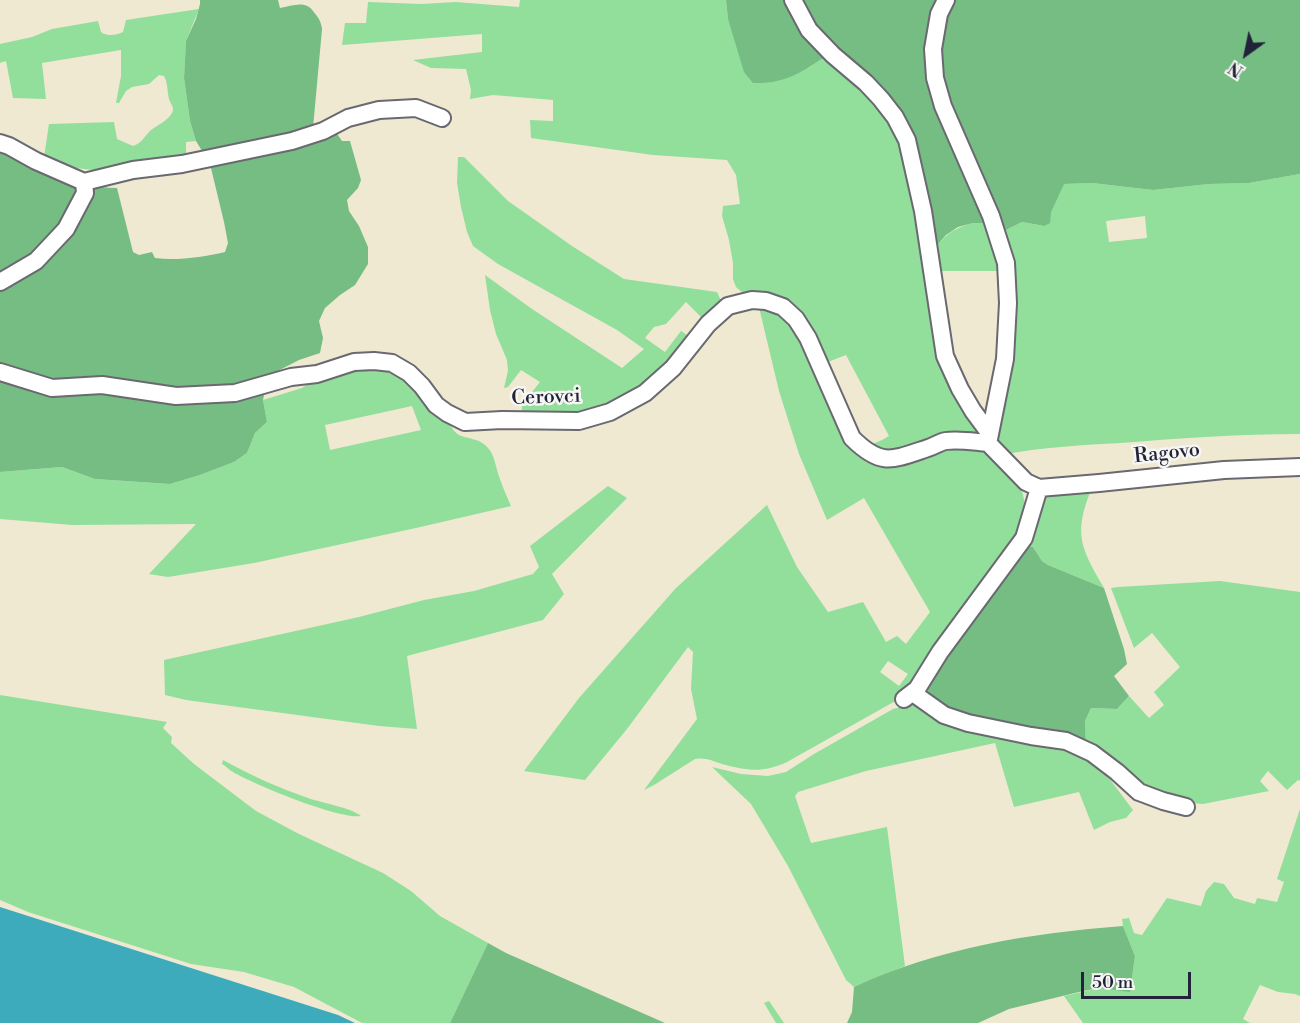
<!DOCTYPE html>
<html>
<head>
<meta charset="utf-8">
<style>
  body { margin:0 }
  #map { position:relative; width:1300px; height:1023px; overflow:hidden; background:#efe9d2; font-family:"Libre Bodoni",serif }
  canvas { display:block }
  .north { position:absolute; left:1216px; top:24px; width:60px; height:60px; -webkit-text-stroke:4px #f6f6f2; paint-order:stroke; rotate:213deg; font-size:16px; font-weight:700; line-height:24px; text-align:center; color:#22223b }
  .north::after { content:''; display:block; margin:auto; width:21px; height:27px; background:#22223b; clip-path:polygon(50% 0,100% 100%,50% 72%,0 100%) }
  .scale { position:absolute; left:1081px; top:972px; width:110px; height:27px; box-sizing:border-box; border:3px solid #22223b; border-top:0; padding-left:8px; font-size:18px; line-height:21px; white-space:nowrap; color:#22223b; -webkit-text-stroke:4px #f6f6f2; paint-order:stroke }
</style>
</head>
<body>
<div id="map">
<canvas width="1300" height="1023"></canvas>
<div class="north">N</div>
<div class="scale">50 m</div>
</div>
<script>
const ctx = document.querySelector('canvas').getContext('2d');
ctx.lineJoin = 'round';
function fillPath(path, color) {
  ctx.fillStyle = color;
  ctx.fill(path, 'evenodd');
}
function strokePath(path, color, width, dash) {
  ctx.strokeStyle = color;
  ctx.lineWidth = width;
  ctx.lineCap = dash ? 'butt' : 'round';
  ctx.setLineDash(dash || []);
  ctx.stroke(path);
}
function label(font, color, halo, rows, align = 'center') {
  ctx.font = font + ' "Libre Bodoni",serif';
  ctx.lineWidth = 5;
  ctx.setLineDash([]);
  ctx.textBaseline = 'middle';
  ctx.strokeStyle = halo;
  ctx.fillStyle = color;
  for (const [text, x, y, turn = 0] of rows) {
    ctx.save();
    ctx.translate(x, y);
    ctx.rotate((+turn || 0) * Math.PI / 180);
    ctx.textAlign = isNaN(turn) ? turn : align;
    if (halo) ctx.strokeText(text, 0, 0);
    ctx.fillText(text, 0, 0);
    ctx.restore();
  }
}
const green = new Path2D(`
  M 520,0 L 726,0 L 728,19 L 735,39 L 826,56 L 841,66 L 900,132 L 941,355 L 979,433 L 972,436 L 887,453 L 868,446 L 882,440 L 889,436 L 846,355 L 828,362 L 824,369 L 814,347 L 756,294 L 743,293 L 736,287 L 733,279 L 733,263 L 729,240 L 722,216 L 723,206 L 740,204 L 736,175 L 727,160 L 653,155 L 531,138 L 530,120 L 553,121 L 553,100 L 493,95 L 470,99 L 471,90 L 466,69 L 431,68 L 413,60 L 482,52 L 482,34 L 342,45 L 345,23 L 366,23 L 368,2 L 421,4 L 456,2 L 519,7 Z
  M 199,9 L 186,41 L 184,78 L 190,121 L 196,141 L 186,142 L 186,157 L 110,172 L 76,168 L 44,157 L 49,124 L 114,122 L 117,139 L 133,146 C 142,143 144,137 150,131 C 157,125 174,118 173,108 C 172,105 170,102 169,99 C 167,91 168,83 164,76 L 159,75 L 149,84 L 132,87 L 126,91 L 119,103 L 116,103 L 121,76 L 121,50 L 42,63 L 46,99 L 13,98 L 6,61 L 0,63 L 0,44 L 32,37 L 52,29 L 98,21 L 101,32 C 108,37 116,35 123,32 L 126,20 Z
  M 458,157 L 464,157 L 508,201 L 572,246 L 624,279 L 717,292 L 722,303 L 704,320 L 686,302 L 666,324 L 654,327 L 645,338 L 665,352 L 681,331 L 690,337 L 675,358 L 644,386 L 589,414 L 522,414 L 522,405 L 540,382 L 521,370 L 508,387 L 504,388 L 508,371 L 507,360 L 496,334 L 490,310 L 485,275 L 532,309 L 622,368 L 644,349 L 617,330 L 498,264 L 473,246 L 467,232 L 461,207 L 457,183 Z
  M 1300,174 L 1300,434 C 1240,434 1181,438 1121,443 C 1083,445 1045,447 1007,454 L 999,443 L 996,433 L 1002,232 L 1022,222 L 1043,226 L 1063,184 L 1092,183 L 1153,190 L 1209,184 L 1249,183 ZM 1145,216 L 1147,238 L 1109,242 L 1106,221 Z
  M 973,223 L 988,223 L 1004,271 L 936,271 L 933,250 C 947,234 952,229 973,223 Z
  M 758,303 L 790,318 L 862,454 L 948,446 L 982,448 C 991,456 1015,477 1020,486 C 1025,496 1026,512 1024,524 L 906,695 L 787,762 C 763,773 748,771 722,764 C 713,761 705,757 695,759 L 654,785 L 644,790 L 697,719 L 691,689 L 693,652 L 688,647 L 627,729 L 585,780 L 524,771 L 579,698 L 676,588 L 767,505 L 797,567 L 828,612 L 863,602 L 886,642 L 897,636 L 906,644 L 930,612 L 864,498 L 827,520 L 799,454 L 779,391 ZM 888,661 L 908,674 L 899,686 L 880,672 Z
  M 357,365 L 400,372 L 449,418 C 453,445 475,432 488,448 C 495,455 496,470 500,479 C 503,488 507,497 511,506 L 416,528 L 254,563 L 168,577 L 149,574 L 196,524 L 72,525 L 0,519 L 0,472 L 62,467 L 95,479 L 170,484 L 200,475 L 234,462 L 247,453 L 255,433 L 267,422 L 263,400 L 302,388 L 322,375 ZM 412,406 L 421,430 L 330,450 L 325,425 Z
  M 608,486 L 627,498 L 552,574 L 564,594 L 543,620 L 407,656 L 417,729 L 379,726 L 186,700 L 165,695 L 164,660 L 359,617 L 424,600 L 474,591 L 533,574 L 539,567 L 530,546 Z
  M 1091,490 C 1073,535 1081,548 1104,588 L 1048,565 L 1042,561 L 1033,547 L 1023,545 L 1042,495 Z
  M 1220,581 L 1300,592 L 1300,781 L 1298,780 L 1287,790 L 1268,771 L 1260,781 L 1269,791 L 1203,804 L 1192,803 L 1158,796 L 1086,746 L 1085,721 L 1091,708 L 1117,709 L 1129,696 L 1149,718 L 1164,705 L 1154,692 L 1180,667 L 1152,633 L 1134,648 L 1111,588 L 1118,587 Z
  M 0,695 L 167,722 L 163,728 L 172,737 L 171,743 L 194,764 L 256,811 L 299,834 L 383,873 L 411,891 L 440,916 L 488,943 L 450,1023 L 362,1023 L 294,987 L 244,972 L 191,964 L 28,912 L 0,900 Z
  M 916,703 L 1065,745 L 1096,761 L 1133,810 L 1126,818 L 1110,822 L 1094,830 L 1079,792 L 1014,807 L 995,743 L 866,771 L 798,792 L 795,796 L 811,843 L 887,827 L 905,966 L 854,987 L 846,980 L 788,866 L 751,804 L 712,767 L 741,774 L 768,776 L 786,772 L 814,754 L 893,709 Z
  M 223,760 C 250,775 279,788 308,798 C 322,803 352,808 361,816 C 340,820 253,784 233,772 C 229,770 226,766 222,764 Z
  M 1300,809 L 1300,996 L 1295,994 L 1278,992 L 1260,985 L 1243,1019 L 1250,1023 L 1083,1023 L 1064,996 L 1100,988 L 1130,991 L 1135,956 L 1123,926 L 1122,919 L 1129,918 L 1134,933 L 1142,935 L 1167,898 L 1201,906 L 1206,891 L 1214,882 L 1224,884 L 1234,898 L 1255,904 L 1257,898 L 1277,902 L 1284,882 L 1277,879 Z
  M 769,1001 L 784,1023 L 776,1023 L 764,1003 Z`);
const forest = new Path2D(`
  M 200,0 L 278,0 L 280,8 C 292,6 305,0 313,11 C 318,17 321,21 322,29 L 313,128 L 333,128 L 342,141 L 350,141 L 361,180 L 358,188 L 347,200 L 349,211 L 359,226 L 368,247 L 368,264 L 355,285 L 340,295 L 325,308 L 319,321 L 323,338 L 320,353 L 299,360 L 268,376 L 263,400 L 267,422 L 255,433 L 247,453 L 234,462 L 200,475 L 170,484 L 95,479 L 62,467 L 0,472 L 0,149 C 37,165 76,188 117,188 L 133,252 L 139,255 L 152,252 L 155,258 C 177,261 203,257 225,252 L 228,243 L 224,222 L 210,164 L 196,141 L 190,121 L 184,78 L 186,41 L 196,19 L 200,4 Z
  M 726,0 L 789,0 L 826,56 C 800,73 785,84 753,83 L 744,72 L 728,19 Z
  M 799,0 L 1300,0 L 1300,174 L 1249,183 L 1209,184 L 1153,190 L 1092,183 L 1064,184 L 1051,212 L 1050,223 L 1044,226 L 1022,222 L 1002,232 L 988,223 L 973,223 L 958,227 L 946,235 L 933,250 L 910,131 L 819,32 Z
  M 1023,545 L 1033,547 L 1042,561 L 1048,565 L 1104,588 L 1124,649 L 1127,664 L 1114,676 L 1129,696 L 1117,709 L 1091,708 L 1085,721 L 1086,746 L 944,709 C 933,700 925,695 928,679 Z
  M 1123,926 L 1135,956 L 1130,992 L 1100,988 L 1083,991 L 1009,1009 L 978,1023 L 847,1023 L 852,1012 L 854,987 C 938,948 1031,933 1123,926 Z
  M 488,943 L 506,953 L 665,1023 L 450,1023 Z`);
const water = new Path2D(`
  M 0,907 L 338,1015 L 355,1023 L 0,1023 Z`);
const minor = new Path2D(`
  M 793,0 L 809,30 L 833,55 L 866,83 L 881,99 L 895,117 L 907,140 L 923,211 L 945,356 L 960,389 L 973,411 L 990,434
  M 946,0 L 939,14 L 933,49 L 935,78 L 943,106 L 991,216 L 1006,263 L 1008,303 L 1005,359 L 989,439
  M 0,143 L 9,146 L 36,161 L 84,182 L 85,193 L 66,229 L 36,261 L 0,282
  M 84,182 L 133,170 L 182,164 L 292,141 L 323,131 L 348,118 L 379,110 L 416,108 L 442,118
  M 0,372 L 52,388 L 102,385 L 176,396 L 235,393 L 291,377 L 317,374 L 354,362 L 374,361 L 392,363 L 409,373 L 422,386 L 436,405 L 447,413 L 465,422 L 502,420 L 579,421 L 610,412 L 645,393 L 673,368 L 708,324 L 728,306 L 752,300 L 766,301 L 783,307 L 796,319 L 808,338 L 852,438 C 881,467 892,460 928,448 C 934,446 940,442 946,441 C 959,439 975,442 988,443
  M 988,443 L 1026,482 L 1039,488 L 1099,483 L 1224,470 L 1300,467
  M 913,693 L 944,715 L 968,723 L 1031,736 L 1066,741 L 1092,753 L 1117,772 L 1139,792 L 1163,801 L 1186,807
  M 904,699 L 917,689 L 940,652 L 1024,538 L 1039,488`);
const streetNames = [
  ["Cerovci",546,398,-2],
  ["Ragovo",1167,454,-6]
];
fillPath(green, '#92de9b');
fillPath(forest, '#75bd83');
fillPath(water, '#3dabbb');
strokePath(minor, '#6a6870', 20);
strokePath(minor, '#fff', 16);
label('20px', '#22223b', '#f6f6f2', streetNames);
</script>
</body>
</html>
